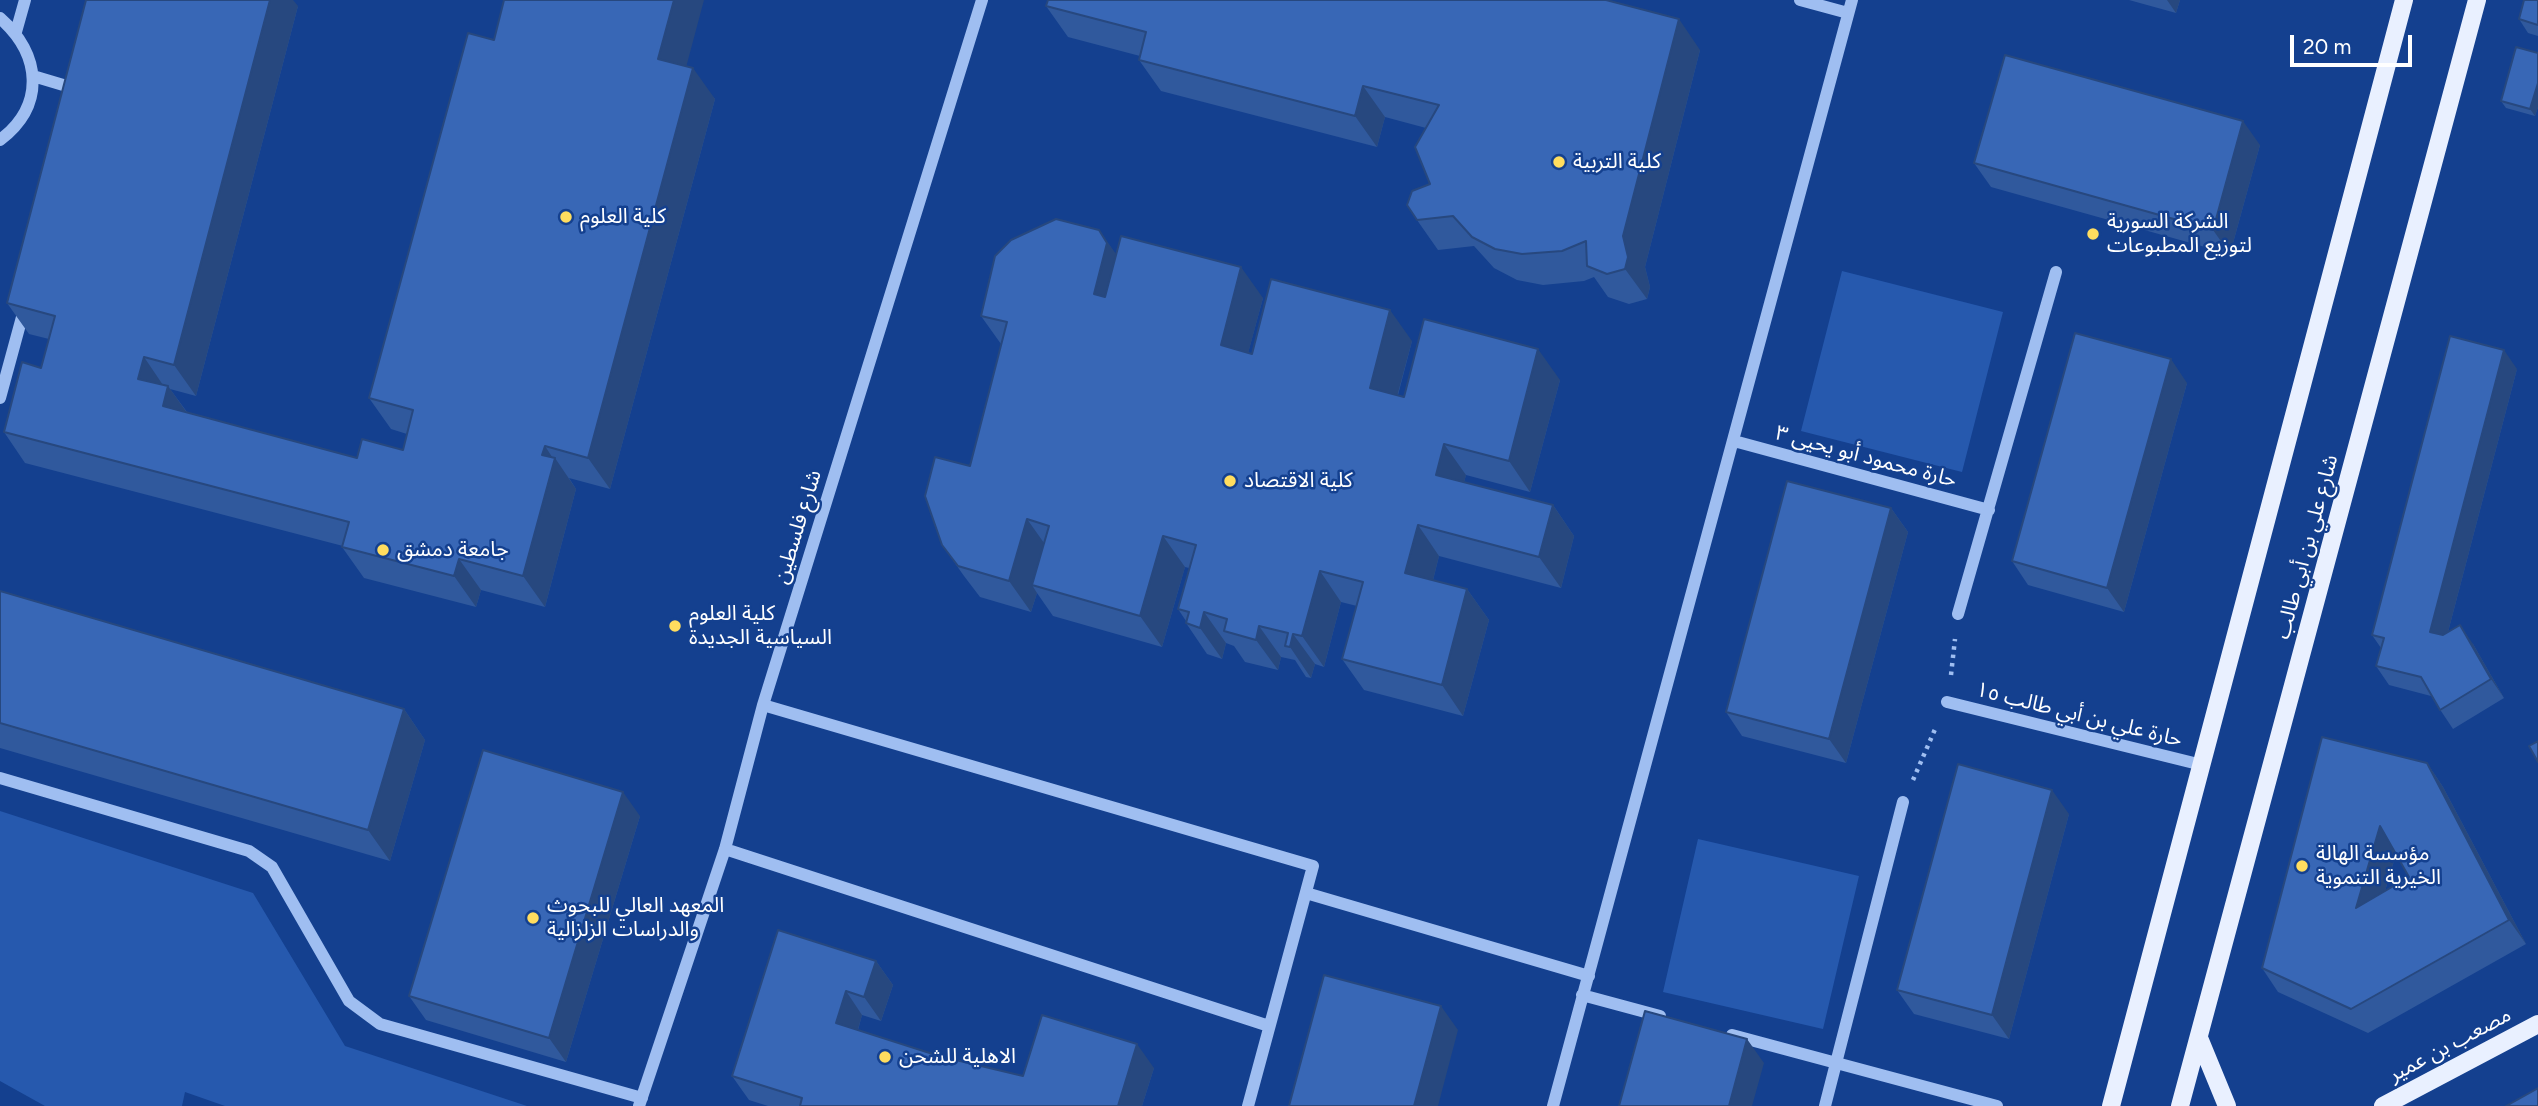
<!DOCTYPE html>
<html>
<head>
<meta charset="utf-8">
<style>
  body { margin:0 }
  #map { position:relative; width:2538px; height:1106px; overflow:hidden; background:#14408f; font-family:Figtree,sans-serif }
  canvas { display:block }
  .scale { position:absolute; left:2290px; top:35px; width:122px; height:32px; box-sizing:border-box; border:4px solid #fff; border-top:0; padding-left:9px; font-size:21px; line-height:24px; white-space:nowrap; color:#fff; -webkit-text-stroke:5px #14408f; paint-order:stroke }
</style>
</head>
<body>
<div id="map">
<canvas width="2538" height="1106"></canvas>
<div class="scale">20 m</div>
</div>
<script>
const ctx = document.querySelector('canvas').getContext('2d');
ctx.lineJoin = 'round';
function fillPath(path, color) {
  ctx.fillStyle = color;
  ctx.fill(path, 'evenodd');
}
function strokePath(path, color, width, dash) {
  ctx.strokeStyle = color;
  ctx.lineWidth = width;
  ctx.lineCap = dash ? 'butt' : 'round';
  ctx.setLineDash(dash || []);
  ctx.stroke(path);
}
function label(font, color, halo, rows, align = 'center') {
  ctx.font = font + ' Figtree,"Noto Sans Arabic",sans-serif';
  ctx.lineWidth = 5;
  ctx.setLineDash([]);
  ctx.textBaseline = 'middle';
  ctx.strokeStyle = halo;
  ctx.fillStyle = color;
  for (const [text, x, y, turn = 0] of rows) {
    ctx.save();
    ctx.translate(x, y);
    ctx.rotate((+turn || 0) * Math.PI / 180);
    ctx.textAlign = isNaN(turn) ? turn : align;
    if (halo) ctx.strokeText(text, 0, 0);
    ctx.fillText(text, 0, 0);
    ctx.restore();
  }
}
const green = new Path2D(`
  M 1842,271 L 2003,312 L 1962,472 L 1801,431 Z
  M 0,811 L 253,893 L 345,1046 L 527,1106 L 225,1106 L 185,1092 L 182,1106 L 45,1106 L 0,1081 Z
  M 1698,839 L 1859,876 L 1823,1029 L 1663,992 Z`);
const path = new Path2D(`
  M 1951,675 L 1955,639
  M 1913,780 L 1936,727`);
const minor = new Path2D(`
  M 1800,0 L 1848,13
  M 0,18 C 41,54 46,105 0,140
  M 16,32 L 25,0
  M 33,76 L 80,90
  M 0,398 L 25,306
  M 1734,441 L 1989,510
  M 1958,614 L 2056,272
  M 1947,702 L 2202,765
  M 763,705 L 1313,866 L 1248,1106
  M 0,778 L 249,851 L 272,867 L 349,1001 L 380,1024 L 642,1098
  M 725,849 L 1269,1026
  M 1306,893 L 1589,976
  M 1582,995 L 1660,1016
  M 1732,1035 L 1997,1106
  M 639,1106 L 725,849 L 763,705 L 982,0
  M 1553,1106 L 1852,0
  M 1825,1106 L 1903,802`);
const major = new Path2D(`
  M 2199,1038 L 2227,1106
  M 2111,1106 L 2404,0
  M 2180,1106 L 2477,0
  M 2383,1106 L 2538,1024`);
const wall = new Path2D(`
  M 2129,0 L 2180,0 L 2176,13 Z
  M 2538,0 L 2538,36 L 2528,33 L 2519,19 Z
  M 298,6 L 196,396 L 170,389 L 187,412 L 357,458 L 403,450 L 407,434 L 391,429 L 369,398 L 494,40 L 686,66 L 715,99 L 610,489 L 569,478 L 576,489 L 545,607 L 481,590 L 476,607 L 364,578 L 342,547 L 343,546 L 25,463 L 4,432 L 41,368 L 49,339 L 29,334 L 7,303 Z
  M 1046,6 L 1700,50 L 1645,267 L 1650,287 L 1647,299 L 1629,304 L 1608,297 L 1594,277 L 1584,281 L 1543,285 L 1517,280 L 1494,268 L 1474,246 L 1438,250 L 1417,220 L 1430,184 L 1426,128 L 1385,117 L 1377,147 L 1161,91 L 1139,60 L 1140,56 L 1068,37 Z
  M 2538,53 L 2538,107 L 2535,116 L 2506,108 L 2501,101 Z
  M 2260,145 L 2230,254 L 1991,187 L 1974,163 Z
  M 1099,230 L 1116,255 L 1263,298 L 1248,353 L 1252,354 L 1412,341 L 1398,395 L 1404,397 L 1560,380 L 1530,492 L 1466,475 L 1464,482 L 1553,505 L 1574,536 L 1561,588 L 1439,556 L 1433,580 L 1467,589 L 1489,620 L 1463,716 L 1364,690 L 1342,659 L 1357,606 L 1341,602 L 1324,667 L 1315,664 L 1311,678 L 1306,677 L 1295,660 L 1281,657 L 1278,670 L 1245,662 L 1234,646 L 1226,643 L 1222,659 L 1207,654 L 1186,623 L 1186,621 L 1178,609 L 1189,568 L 1185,567 L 1162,647 L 1053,616 L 1037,593 L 1031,612 L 980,597 L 964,576 L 942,545 L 970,466 L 1001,344 L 981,316 Z
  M 2517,369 L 2448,632 L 2473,644 L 2504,698 L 2453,729 L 2431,696 L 2389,685 L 2376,666 L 2381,648 L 2372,635 Z
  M 2187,383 L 2124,612 L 2028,585 L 2012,561 Z
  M 1891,508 L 1908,532 L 1846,763 L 1742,736 L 1726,712 Z
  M 0,591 L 404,709 L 425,740 L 390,861 L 0,748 Z
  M 2427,763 L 2443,787 L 2526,944 L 2368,1033 L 2278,992 L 2262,968 ZM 2396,854 L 2409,877 L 2385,891 Z
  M 2069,814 L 2009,1039 L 1914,1014 L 1897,990 Z
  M 640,816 L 566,1062 L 426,1020 L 409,996 Z
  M 876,961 L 893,985 L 881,1021 L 862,1015 L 858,1030 L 939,1056 L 1023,1076 L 1154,1068 L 1142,1106 L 768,1106 L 749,1100 L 732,1076 Z`);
const shadedWall = new Path2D(`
  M 270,0 L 293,0 L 298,6 L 196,396 L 174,365 Z
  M 674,0 L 704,0 L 680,90 L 658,59 Z
  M 2167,0 L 2180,0 L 2176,13 Z
  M 1679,19 L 1700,50 L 1645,267 L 1650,287 L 1647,299 L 1625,269 L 1623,236 Z
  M 693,68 L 715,99 L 610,489 L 588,458 Z
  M 2538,83 L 2538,107 L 2535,116 L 2530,109 Z
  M 1363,86 L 1385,117 L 1377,147 L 1355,116 Z
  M 2243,121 L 2260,145 L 2230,254 L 2213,230 Z
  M 1099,230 L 1121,261 L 1116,325 L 1094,294 Z
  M 1241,267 L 1263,298 L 1242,376 L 1221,345 Z
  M 1390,310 L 1412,341 L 1391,419 L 1370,388 Z
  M 1538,349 L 1560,380 L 1530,492 L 1509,461 Z
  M 2504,350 L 2517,369 L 2443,651 L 2430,632 Z
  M 144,357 L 165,388 L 138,379 Z
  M 2171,359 L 2187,383 L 2124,612 L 2107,588 Z
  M 168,386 L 190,417 L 163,406 Z
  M 1444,444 L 1466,475 L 1458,506 L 1436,475 Z
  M 545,446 L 554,460 L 555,458 L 576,489 L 545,607 L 523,576 L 542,455 Z
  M 1553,505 L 1574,536 L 1561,588 L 1539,557 Z
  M 1891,508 L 1908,532 L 1846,763 L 1829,739 Z
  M 1027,519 L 1049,550 L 1032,585 L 1037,593 L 1031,612 L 1009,581 Z
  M 1418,525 L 1439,556 L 1427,604 L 1405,573 Z
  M 1163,536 L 1185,567 L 1162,647 L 1140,616 Z
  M 459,559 L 481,590 L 476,607 L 454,576 Z
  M 1320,571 L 1341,602 L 1324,667 L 1302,636 Z
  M 1467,589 L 1489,620 L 1463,716 L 1442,685 Z
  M 1204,612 L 1226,643 L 1222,659 L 1200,628 Z
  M 2460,625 L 2473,644 L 2504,698 L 2491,679 Z
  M 1259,626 L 1281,657 L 1278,670 L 1256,640 Z
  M 1293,634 L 1315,664 L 1311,678 L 1290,647 Z
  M 404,709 L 425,740 L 390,861 L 368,830 Z
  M 2427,763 L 2443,787 L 2526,944 L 2509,920 Z
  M 2052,790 L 2069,814 L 2009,1039 L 1992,1015 Z
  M 623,792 L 640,816 L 566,1062 L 549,1038 Z
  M 2380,826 L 2397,850 L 2373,932 L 2356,908 Z
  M 876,961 L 893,985 L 881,1021 L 864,997 Z
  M 846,991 L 862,1015 L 853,1047 L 836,1023 Z
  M 1441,1006 L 1458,1030 L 1438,1106 L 1414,1106 Z
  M 1747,1039 L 1764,1063 L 1752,1106 L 1729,1106 Z
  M 1137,1044 L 1154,1068 L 1142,1106 L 1118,1106 Z`);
const building = new Path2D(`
  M 86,0 L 270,0 L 174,365 L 144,357 L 138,379 L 168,386 L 163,406 L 357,458 L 362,439 L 403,450 L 413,410 L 369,398 L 468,33 L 494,40 L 504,0 L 674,0 L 658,59 L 693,68 L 588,458 L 545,446 L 542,455 L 555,458 L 523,576 L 459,559 L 454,576 L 342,547 L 349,522 L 4,432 L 22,362 L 41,368 L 55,316 L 7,303 Z
  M 1048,0 L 1606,0 L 1679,19 L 1623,236 L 1628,257 L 1625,269 L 1607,274 L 1587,266 L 1586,241 L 1562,251 L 1522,254 L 1495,249 L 1472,237 L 1453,216 L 1417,220 L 1407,205 L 1412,191 L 1430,184 L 1415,147 L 1439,105 L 1363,86 L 1355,116 L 1139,60 L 1146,32 L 1046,6 Z
  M 2524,0 L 2538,0 L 2538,25 L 2519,19 Z
  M 2516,47 L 2538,53 L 2538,83 L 2530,109 L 2501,101 Z
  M 2005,55 L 2243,121 L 2213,230 L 1974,163 Z
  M 1056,219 L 1099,230 L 1107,243 L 1094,294 L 1105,297 L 1121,236 L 1241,267 L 1221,345 L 1252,354 L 1271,279 L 1390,310 L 1370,388 L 1404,397 L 1424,319 L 1538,349 L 1509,461 L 1444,444 L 1436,475 L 1553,505 L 1539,557 L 1418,525 L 1405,573 L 1467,589 L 1442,685 L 1342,659 L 1363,582 L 1320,571 L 1302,636 L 1293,634 L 1290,647 L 1285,646 L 1288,633 L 1259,626 L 1256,640 L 1224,631 L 1227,619 L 1204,612 L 1200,628 L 1186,623 L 1189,612 L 1178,609 L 1196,545 L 1163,536 L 1140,616 L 1032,585 L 1049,526 L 1027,519 L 1009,581 L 958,566 L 942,545 L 925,496 L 935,457 L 970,466 L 1007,322 L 981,316 L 995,256 L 1011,240 Z
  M 2075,333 L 2171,359 L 2107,588 L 2012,561 Z
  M 2450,336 L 2504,350 L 2430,632 L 2443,635 L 2460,625 L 2491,679 L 2440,710 L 2421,677 L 2376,666 L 2384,638 L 2372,635 Z
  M 1787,481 L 1891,508 L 1829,739 L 1726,712 Z
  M 0,591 L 404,709 L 368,830 L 0,723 Z
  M 2322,737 L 2427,763 L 2509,920 L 2351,1009 L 2262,968 ZM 2380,826 L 2409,877 L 2356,908 Z
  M 2538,741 L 2538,762 L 2529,746 Z
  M 483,750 L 623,792 L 549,1038 L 409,996 Z
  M 1958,764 L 2052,790 L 1992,1015 L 1897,990 Z
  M 778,930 L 876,961 L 864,997 L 846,991 L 836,1023 L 939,1056 L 1023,1076 L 1042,1015 L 1137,1044 L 1118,1106 L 800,1106 L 802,1098 L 732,1076 Z
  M 1324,975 L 1441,1006 L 1414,1106 L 1289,1106 Z
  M 1645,1011 L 1747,1039 L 1729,1106 L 1619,1106 Z
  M 2538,1088 L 2538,1106 L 2506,1106 Z`);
const markers = [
  [1559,162,7,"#ffdd5f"],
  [566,217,7,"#ffdd5f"],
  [2093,234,7,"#ffdd5f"],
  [1230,481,7,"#ffdd5f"],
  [383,550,7,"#ffdd5f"],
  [675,626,7,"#ffdd5f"],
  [2302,866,7,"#ffdd5f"],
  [533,918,7,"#ffdd5f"],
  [885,1057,7,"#ffdd5f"]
];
const poiNames = [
  ["كلية التربية",1573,162],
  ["كلية العلوم",580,217],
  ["الشركة السورية",2107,222],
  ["لتوزيع المطبوعات",2107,246],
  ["كلية الاقتصاد",1244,481],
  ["جامعة دمشق",397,550],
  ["كلية العلوم",689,614],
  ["السياسية الجديدة",689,638],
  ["مؤسسة الهالة",2316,854],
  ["الخيرية التنموية",2316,878],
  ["المعهد العالي للبحوث",547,906],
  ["والدراسات الزلزالية",547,930],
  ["الاهلية للشحن",899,1057]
];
const streetNames = [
  ["حارة محمود أبو يحيى ٣",1866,457,15],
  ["شارع فلسطين",798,527,-73],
  ["شارع علي بن أبي طالب",2307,547,-75],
  ["حارة علي بن أبي طالب ١٥",2079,715,14],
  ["مصعب بن عمير",2450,1045,-28]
];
fillPath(green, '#2659ae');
strokePath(path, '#9fbef1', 4.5, [3.5, 5]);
strokePath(minor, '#9fbef1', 12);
strokePath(major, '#e9f0ff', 18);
fillPath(wall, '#30599d');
fillPath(shadedWall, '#27487f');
fillPath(building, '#3867b6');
strokePath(building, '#27487f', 2);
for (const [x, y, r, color] of markers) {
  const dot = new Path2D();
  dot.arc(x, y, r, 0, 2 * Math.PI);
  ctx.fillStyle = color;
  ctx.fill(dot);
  strokePath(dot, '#14408f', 2.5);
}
label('21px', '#fff', '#14408f', poiNames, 'left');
label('21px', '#fff', '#14408f', streetNames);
</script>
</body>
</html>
